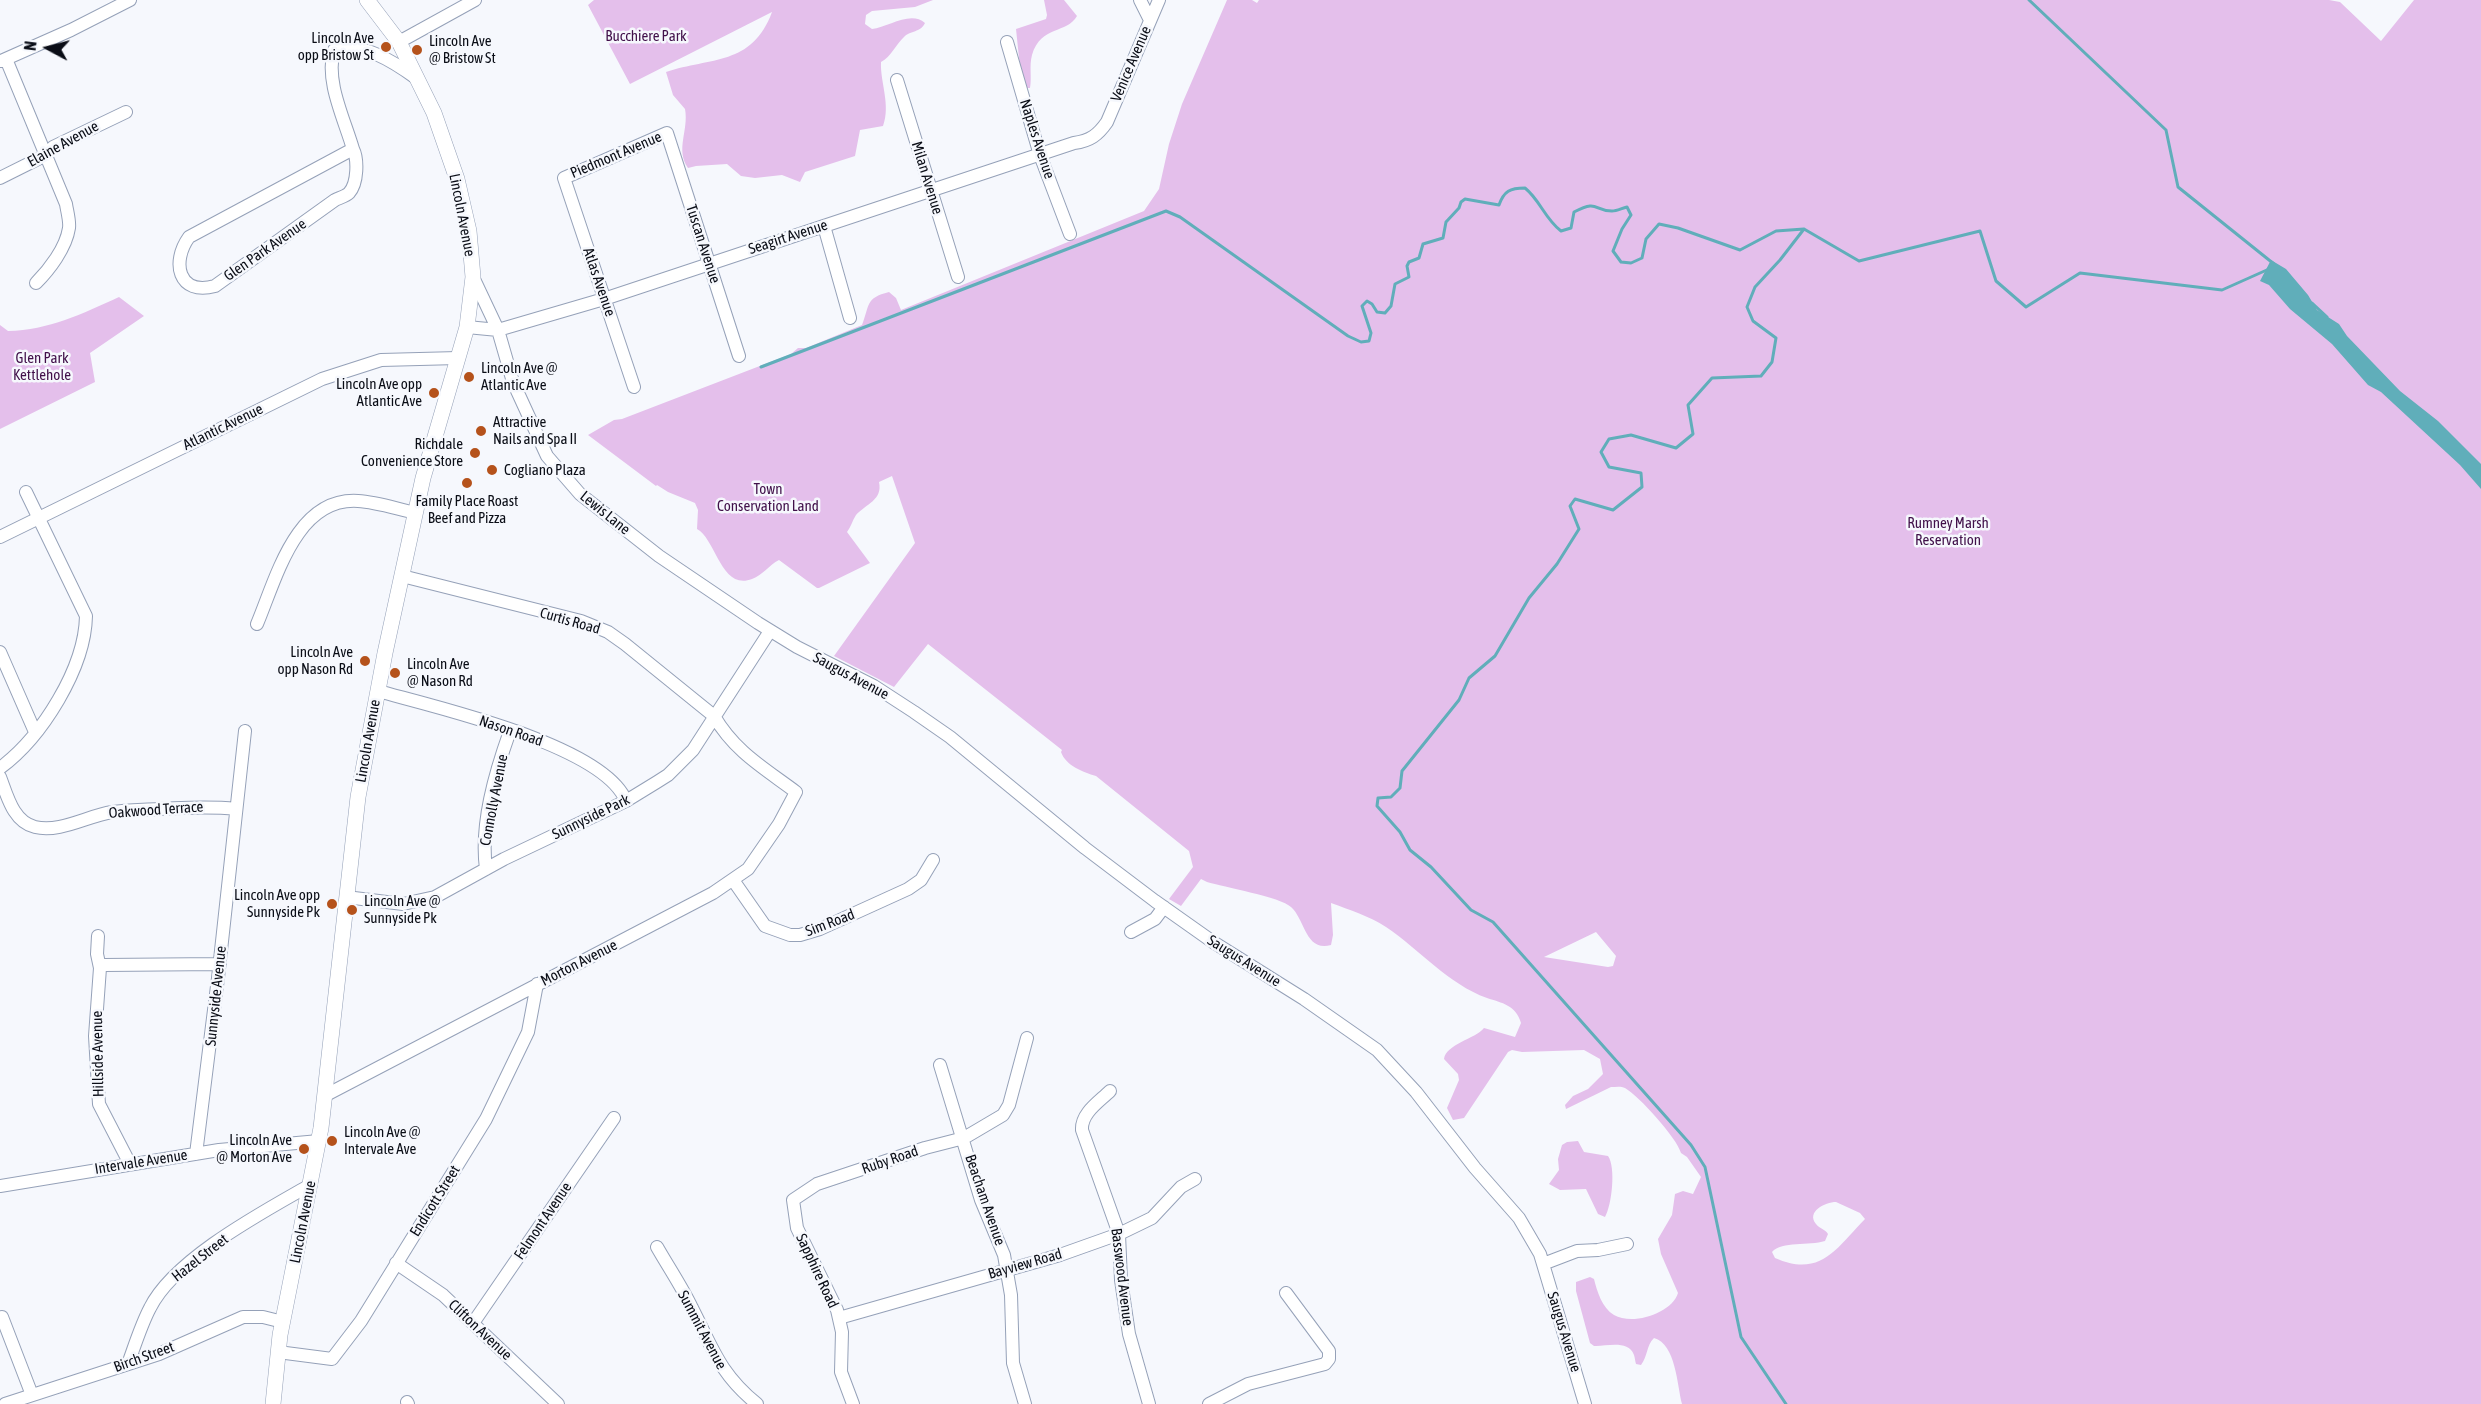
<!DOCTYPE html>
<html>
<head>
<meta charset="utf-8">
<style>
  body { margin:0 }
  #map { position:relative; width:2481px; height:1404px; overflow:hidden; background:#f6f8fd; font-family:"Asap Condensed",sans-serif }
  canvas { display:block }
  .north { position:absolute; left:18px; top:18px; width:60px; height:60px; -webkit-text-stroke:4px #f6f8fd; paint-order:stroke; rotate:277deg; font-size:16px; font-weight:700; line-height:24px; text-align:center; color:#0a0d16 }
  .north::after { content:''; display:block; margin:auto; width:21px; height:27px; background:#0a0d16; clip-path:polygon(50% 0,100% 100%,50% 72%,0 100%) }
</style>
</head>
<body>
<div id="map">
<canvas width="2481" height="1404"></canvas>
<div class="north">N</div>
</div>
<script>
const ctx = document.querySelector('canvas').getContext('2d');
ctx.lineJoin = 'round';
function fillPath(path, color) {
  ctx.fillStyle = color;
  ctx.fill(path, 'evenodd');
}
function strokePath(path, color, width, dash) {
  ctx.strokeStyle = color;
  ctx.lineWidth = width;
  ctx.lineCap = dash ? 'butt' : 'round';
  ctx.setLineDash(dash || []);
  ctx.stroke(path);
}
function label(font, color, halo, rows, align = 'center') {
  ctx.font = font + ' "Asap Condensed",sans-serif';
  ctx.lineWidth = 5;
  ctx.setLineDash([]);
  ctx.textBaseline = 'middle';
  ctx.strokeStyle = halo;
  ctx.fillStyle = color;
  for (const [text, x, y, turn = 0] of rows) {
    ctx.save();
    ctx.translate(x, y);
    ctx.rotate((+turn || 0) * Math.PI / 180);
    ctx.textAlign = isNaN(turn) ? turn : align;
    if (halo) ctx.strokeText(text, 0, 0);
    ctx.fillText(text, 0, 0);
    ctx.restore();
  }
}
const green = new Path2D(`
  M 594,0 L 933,0 L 915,7 L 872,11 L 866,15 L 865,24 L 872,29 C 888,27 911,10 925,23 C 920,33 911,30 904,37 C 896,44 891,57 881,62 C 880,82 891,105 883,126 L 860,130 L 855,156 L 805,172 L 800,182 L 782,175 L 755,178 L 741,176 L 727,164 L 696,166 L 688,168 C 675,149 689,131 685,109 L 673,95 L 666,72 C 711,57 752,66 772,12 L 630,84 L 588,5 Z
  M 1044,0 L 1064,0 L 1077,16 C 1067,34 1041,25 1032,55 C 1029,66 1032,77 1030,88 L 1026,88 L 1021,77 L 1016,29 L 1046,19 L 1047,15 Z
  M 1227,0 L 1252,0 L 1257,3 L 1259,0 L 2329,0 L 2340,2 L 2381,41 L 2414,0 L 2481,0 L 2481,1404 L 1682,1404 C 1677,1385 1676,1344 1654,1338 C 1646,1346 1648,1356 1641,1365 L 1636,1364 C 1635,1361 1635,1358 1634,1355 C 1628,1339 1605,1347 1594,1346 L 1590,1343 L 1576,1291 L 1576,1282 L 1590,1277 L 1594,1279 C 1597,1291 1602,1308 1614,1315 C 1633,1326 1672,1313 1678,1293 L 1661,1254 L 1658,1239 L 1672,1215 L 1675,1194 L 1683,1191 L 1693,1194 L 1701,1177 L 1687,1157 L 1681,1153 C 1677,1138 1639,1096 1625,1088 C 1621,1086 1616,1087 1611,1087 L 1566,1109 L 1565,1105 L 1573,1096 L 1588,1089 L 1603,1074 L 1600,1059 L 1584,1050 L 1522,1052 L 1512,1050 L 1508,1052 L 1464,1118 L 1453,1120 L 1447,1108 L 1459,1080 L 1458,1074 L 1444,1059 C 1446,1044 1475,1039 1484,1028 L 1515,1037 L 1521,1023 C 1516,1005 1502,1003 1487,998 C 1448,984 1419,949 1386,927 C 1369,916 1350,910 1331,903 L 1333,935 L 1331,945 C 1305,952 1305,919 1291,907 C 1281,897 1223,887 1207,882 L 1201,879 L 1181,906 L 1169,899 L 1193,867 L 1189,851 L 1096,776 C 1083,772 1066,766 1061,752 L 1062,750 L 928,644 L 894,687 L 834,656 L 915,543 L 892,476 L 879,482 C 883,500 866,504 856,515 C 852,521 851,527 847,532 L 870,563 L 819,588 L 817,588 L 779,560 C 769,565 763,575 752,579 C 721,591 716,539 697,529 L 698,510 L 695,503 L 668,492 L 657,485 L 656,486 L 588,435 L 614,420 L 622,419 L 791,354 L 798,348 L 806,348 L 862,325 C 870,305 865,298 889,292 L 896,298 L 901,310 L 1144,211 L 1159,189 L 1169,144 L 1182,104 ZM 1596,932 L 1616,956 L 1613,966 L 1608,967 L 1544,957 ZM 1836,1202 L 1860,1213 L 1865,1219 C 1836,1249 1820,1278 1775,1258 L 1772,1252 C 1782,1241 1809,1246 1825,1241 L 1828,1234 C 1825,1229 1820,1229 1816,1224 C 1806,1212 1825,1202 1836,1202 Z
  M 119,297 L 144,316 L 90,353 L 95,382 L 0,429 L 0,325 L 8,331 C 49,330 82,314 119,297 Z
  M 1578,1141 L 1584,1152 L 1608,1156 C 1616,1167 1612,1205 1605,1217 L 1598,1214 L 1586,1189 L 1560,1190 L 1549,1184 L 1559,1170 L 1558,1159 L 1562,1145 L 1567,1142 Z`);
const water = new Path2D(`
  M 2271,260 L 2286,269 L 2308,295 L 2317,310 L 2339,324 L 2347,336 L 2400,391 L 2438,421 L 2481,464 L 2481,489 L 2460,465 L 2381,392 L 2368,385 L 2332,344 L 2290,309 L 2269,285 L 2260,281 Z`);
const stream = new Path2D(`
  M 2029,0 L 2166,130 L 2178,187 L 2274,264
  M 2312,303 L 2327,317
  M 761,367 L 1166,211 L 1180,217 L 1348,336 L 1361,342 L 1369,341 L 1371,333 L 1362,306 L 1367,301 L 1372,304 L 1377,312 L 1385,313 L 1391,306 L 1395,284 L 1409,277 L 1407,266 L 1409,262 L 1419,258 L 1423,244 L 1443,238 L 1446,222 L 1459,208 L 1461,202 L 1465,199 L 1499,205 C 1504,191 1510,188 1525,188 C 1540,200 1545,219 1561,231 L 1571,228 L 1574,212 C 1599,199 1593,211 1612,211 C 1617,211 1622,208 1627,207 L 1631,215 L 1622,229 L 1613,251 L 1621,262 L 1631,263 L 1642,258 L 1646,239 L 1659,224 L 1678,228 L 1740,250 L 1776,231 L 1804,229
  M 1786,1404 L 1741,1337 L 1705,1167 L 1691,1145 L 1493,922 L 1471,910 L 1431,867 L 1410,850 L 1400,832 L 1377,806 L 1378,798 L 1391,797 L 1400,788 L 1402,771 L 1459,700 L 1469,678 L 1495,656 L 1529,598 L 1557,564 L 1579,529 L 1570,506 L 1575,499 L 1613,510 L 1642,487 L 1641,473 L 1609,467 L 1601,452 L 1609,439 L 1631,435 L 1676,448 L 1693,434 L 1688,405 L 1712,378 L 1761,376 L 1772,362 L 1776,338 L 1753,321 L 1747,307 L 1755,287 L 1780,260 L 1804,229 L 1859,261 L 1980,231 L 1996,281 L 2026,307 L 2080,273 L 2222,290 L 2269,269`);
const minor = new Path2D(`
  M 1140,0 L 1150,20
  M 399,42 L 475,0
  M 1007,42 L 1040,155 L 1070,234
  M 6,59 L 66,204 C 67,211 70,221 69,228 C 66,248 49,270 36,283
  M 1,61 L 71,30 L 130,0
  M 897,80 L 958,277
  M 353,149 C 358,159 358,183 349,193 C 346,196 339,198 335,200 L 215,286 C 178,296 171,262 189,237 L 353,149 C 344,118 325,81 334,50 C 362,41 394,62 416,78
  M 0,178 L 46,155 L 53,147 L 126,112
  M 824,226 L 850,318
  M 473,277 L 498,330 L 513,382 L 547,456 L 580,494 L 659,556 L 758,623 L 797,647 L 874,686 L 914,712 L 950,737 L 1085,848 L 1155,901 L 1213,942 L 1304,999 L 1377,1050 L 1416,1092 L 1475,1168 L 1519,1218 L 1540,1254 L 1585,1404
  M 467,327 L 498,330 L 604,299 L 1074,143 C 1090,141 1098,135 1107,122 L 1159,0
  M 634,387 L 564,178 L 667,133 L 739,356
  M 0,537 L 322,379 L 381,360 L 458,358
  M 257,624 C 276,579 296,497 358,501 C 377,502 397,509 416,513
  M 0,652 L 35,732
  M 378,691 C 435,707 604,745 626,801
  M 0,768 C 42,737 85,668 86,616 L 26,492
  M 0,777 C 7,795 13,822 35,827 C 60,833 87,816 112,812 C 127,810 142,810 158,809 C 186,808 207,806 236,809
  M 486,869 C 480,824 495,773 510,731
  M 733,880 L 765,926 L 790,935 L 800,935 L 820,929 L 908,889 L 921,880 L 933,860
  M 346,897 L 403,904 L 435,897 L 504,859 L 626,801 L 657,782 L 668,775 L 693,750 L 770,631
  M 1131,932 L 1155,919 L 1164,907
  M 98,936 L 97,954 L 100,968 L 95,1036 L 99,1104 L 130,1164
  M 100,968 L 104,965 L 220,964
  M 940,1065 L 981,1200 L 1004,1255 L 1011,1295 L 1013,1363 L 1025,1404
  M 1110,1091 C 1099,1102 1081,1113 1082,1130 L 1119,1234 L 1121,1280 L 1129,1334 L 1149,1404
  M 326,1095 L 713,893 L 748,869 L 779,824 L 796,792 C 764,768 735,752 714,716 L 625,644 L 608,632 L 581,621 L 402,576
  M 196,1154 L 218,978 L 245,731
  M 0,1186 L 219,1150 L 319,1141
  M 657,1247 C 669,1268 682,1287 692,1308 C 713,1349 720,1374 757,1404
  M 396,1263 L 443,1295 L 558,1404
  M 1543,1264 L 1577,1251 L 1598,1250 L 1627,1244
  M 2,1317 L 32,1395
  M 839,1318 L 1060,1255 L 1119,1234 L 1152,1218 L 1181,1187 L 1195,1179
  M 473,1323 L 614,1118
  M 278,1352 L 332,1359 L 361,1321 L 486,1119 L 528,1032 L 537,984
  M 128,1364 C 135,1345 141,1325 150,1308 C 174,1259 263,1212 310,1185
  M 407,1402 L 408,1404
  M 5,1404 L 159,1354 L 243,1317 L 263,1317 L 283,1322
  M 853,1404 L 841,1372 L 842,1332 L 837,1310 L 797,1228 L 793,1200 L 817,1184 L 925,1148 L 964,1138 L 1003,1115 L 1009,1105 L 1027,1038
  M 1209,1404 L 1248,1384 L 1325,1364 L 1329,1359 L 1329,1351 L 1286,1293`);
const major = new Path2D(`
  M 273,1404 L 280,1335 L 321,1128 L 358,797 L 385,653 L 423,478 L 467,327 L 473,277 L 469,231 L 457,179 L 434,113 L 399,42 L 367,0`);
const markers = [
  [386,47,6,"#b5521b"],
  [417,50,6,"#b5521b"],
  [469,377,6,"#b5521b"],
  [434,393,6,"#b5521b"],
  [481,431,6,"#b5521b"],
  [475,453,6,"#b5521b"],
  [492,470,6,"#b5521b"],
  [467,483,6,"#b5521b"],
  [365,661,6,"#b5521b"],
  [395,673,6,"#b5521b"],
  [332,904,6,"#b5521b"],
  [352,910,6,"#b5521b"],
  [332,1141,6,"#b5521b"],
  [304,1149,6,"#b5521b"]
];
const parkNames = [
  ["Bucchiere Park",646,36],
  ["Glen Park",42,358],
  ["Kettlehole",42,375],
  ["Town",768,489],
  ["Conservation Land",768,506],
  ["Rumney Marsh",1948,523],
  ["Reservation",1948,540]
];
const poiNames = [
  ["Lincoln Ave",374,38,"right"],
  ["opp Bristow St",374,55,"right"],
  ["Lincoln Ave",429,41],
  ["@ Bristow St",429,58],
  ["Lincoln Ave @",481,368],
  ["Atlantic Ave",481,385],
  ["Lincoln Ave opp",422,384,"right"],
  ["Atlantic Ave",422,401,"right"],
  ["Attractive",493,422],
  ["Nails and Spa II",493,439],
  ["Richdale",463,444,"right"],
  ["Convenience Store",463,461,"right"],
  ["Cogliano Plaza",504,470],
  ["Family Place Roast",467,501,"center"],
  ["Beef and Pizza",467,518,"center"],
  ["Lincoln Ave",353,652,"right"],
  ["opp Nason Rd",353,669,"right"],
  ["Lincoln Ave",407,664],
  ["@ Nason Rd",407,681],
  ["Lincoln Ave opp",320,895,"right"],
  ["Sunnyside Pk",320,912,"right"],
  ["Lincoln Ave @",364,901],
  ["Sunnyside Pk",364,918],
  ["Lincoln Ave @",344,1132],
  ["Intervale Ave",344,1149],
  ["Lincoln Ave",292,1140,"right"],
  ["@ Morton Ave",292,1157,"right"]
];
const streetNames = [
  ["Venice Avenue",1131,64,-67],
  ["Naples Avenue",1037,139,72],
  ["Elaine Avenue",63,144,-29],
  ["Piedmont Avenue",616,155,-23],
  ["Milan Avenue",927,178,73],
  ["Lincoln Avenue",462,215,79],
  ["Seagirt Avenue",788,237,-18],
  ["Tuscan Avenue",703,244,72],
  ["Glen Park Avenue",265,250,-35],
  ["Atlas Avenue",599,282,71],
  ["Atlantic Avenue",223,427,-26],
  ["Lewis Lane",605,513,39],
  ["Curtis Road",570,621,16],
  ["Saugus Avenue",851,676,28],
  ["Nason Road",511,731,19],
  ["Lincoln Avenue",368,741,-80],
  ["Connolly Avenue",494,800,-79],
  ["Oakwood Terrace",156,810,-4],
  ["Sunnyside Park",591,817,-26],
  ["Sim Road",830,923,-21],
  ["Saugus Avenue",1244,961,32],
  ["Morton Avenue",579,963,-27],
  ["Sunnyside Avenue",216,996,-84],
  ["Hillside Avenue",98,1054,-91],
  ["Ruby Road",890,1160,-19],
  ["Intervale Avenue",141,1162,-9],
  ["Beacham Avenue",985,1200,71],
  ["Endicott Street",435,1201,-58],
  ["Felmont Avenue",543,1221,-56],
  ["Lincoln Avenue",303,1222,-79],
  ["Hazel Street",200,1258,-38],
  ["Bayview Road",1025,1264,-16],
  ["Sapphire Road",817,1271,65],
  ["Basswood Avenue",1122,1277,83],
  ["Clifton Avenue",480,1330,43],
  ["Summit Avenue",702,1330,62],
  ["Saugus Avenue",1564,1332,73],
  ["Birch Street",144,1357,-20]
];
fillPath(green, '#e4bfeb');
fillPath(water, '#60aeba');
strokePath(stream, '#60aeba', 3);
strokePath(minor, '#95a1b8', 14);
strokePath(major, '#95a1b8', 16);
strokePath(minor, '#fff', 12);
strokePath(major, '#fff', 15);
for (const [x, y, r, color] of markers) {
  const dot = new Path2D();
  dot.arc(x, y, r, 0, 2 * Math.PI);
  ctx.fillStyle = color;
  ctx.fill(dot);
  strokePath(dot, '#f6f8fd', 2);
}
label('15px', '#41104a', '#f6f8fd', parkNames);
label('15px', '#0a0d16', '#f6f8fd', poiNames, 'left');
label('15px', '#0a0d16', '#f6f8fd', streetNames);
</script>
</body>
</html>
